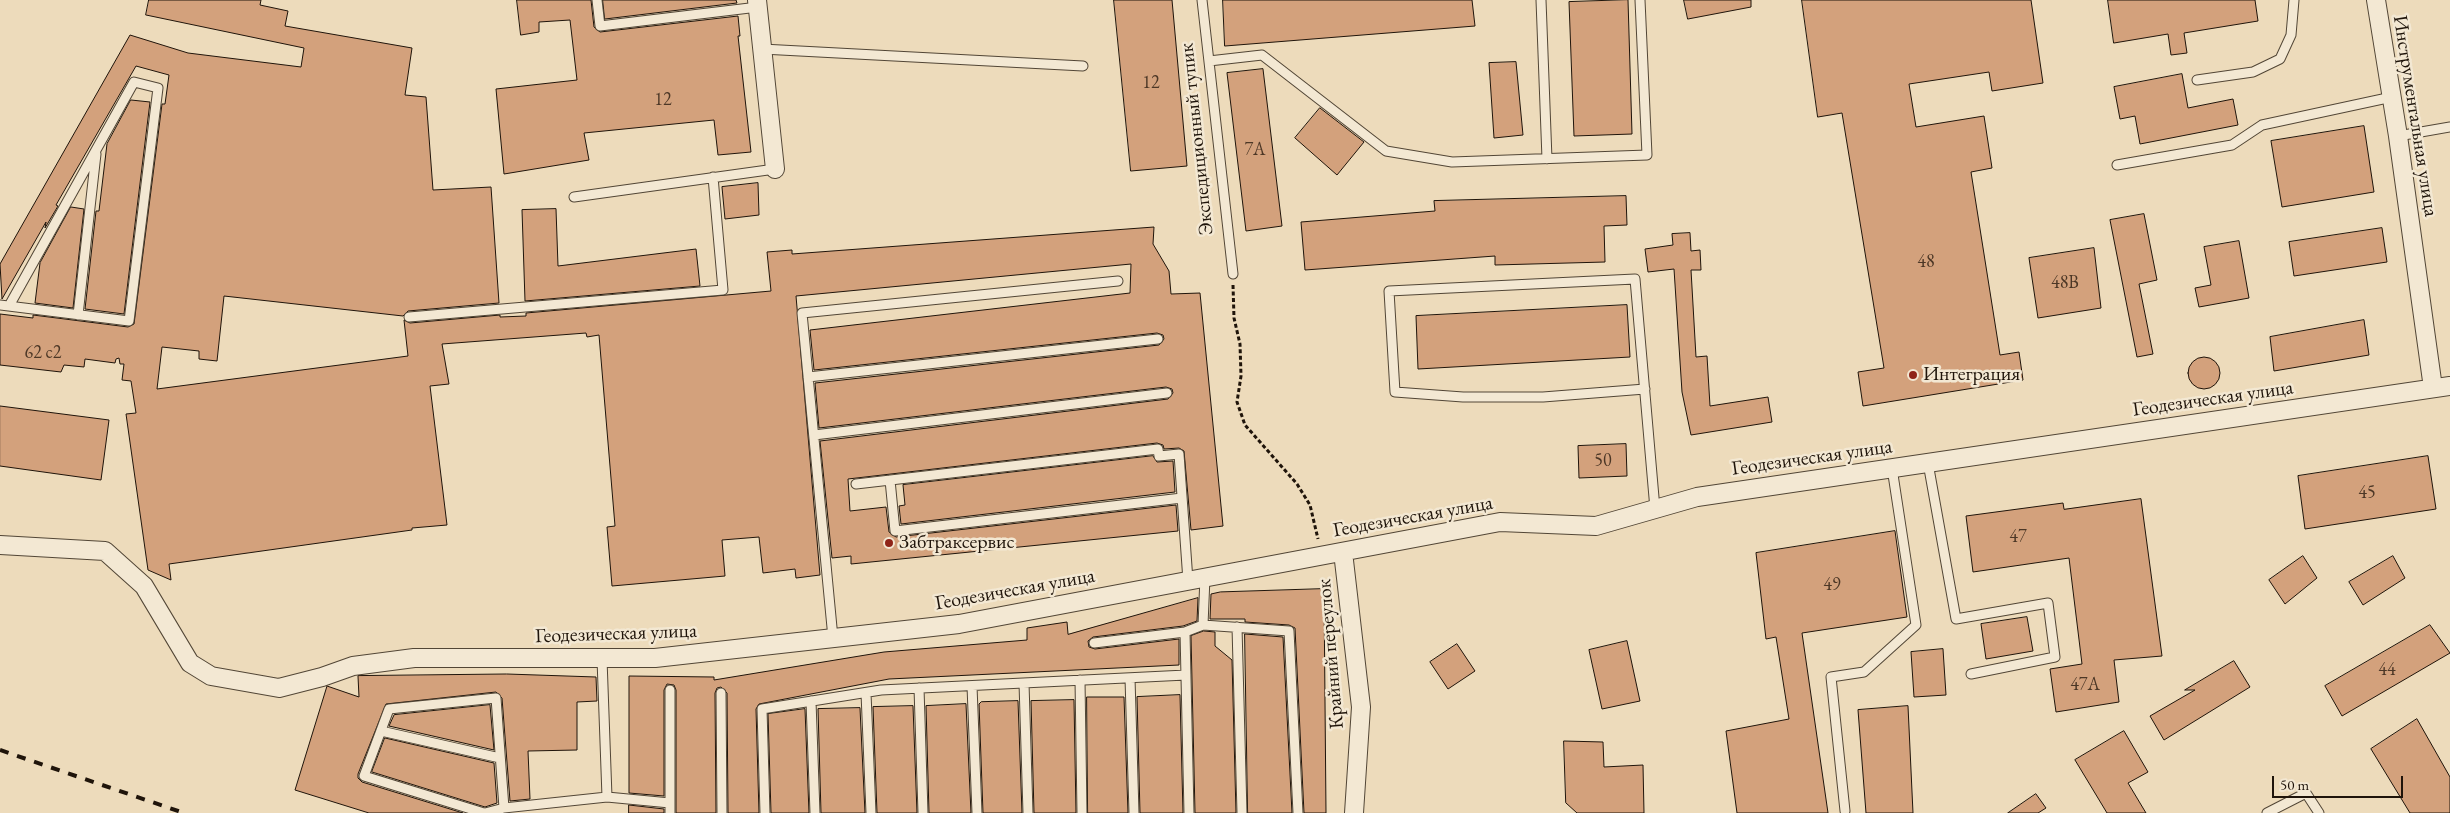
<!DOCTYPE html>
<html>
<head>
<meta charset="utf-8">
<style>
  body { margin:0 }
  #map { position:relative; width:2450px; height:813px; overflow:hidden; background:#eddbbb; font-family:"EB Garamond",serif }
  canvas { display:block }
  .scale { position:absolute; left:2272px; top:776px; width:131px; height:22px; box-sizing:border-box; border:2px solid #1f140a; border-top:0; padding-left:6px; font-size:15px; line-height:18px; white-space:nowrap; color:#1f140a; -webkit-text-stroke:4px #f3e8d3; paint-order:stroke }
</style>
</head>
<body>
<div id="map">
<canvas width="2450" height="813"></canvas>
<div class="scale">50 m</div>
</div>
<script>
const ctx = document.querySelector('canvas').getContext('2d');
ctx.lineJoin = 'round';
function fillPath(path, color) {
  ctx.fillStyle = color;
  ctx.fill(path, 'evenodd');
}
function strokePath(path, color, width, dash) {
  ctx.strokeStyle = color;
  ctx.lineWidth = width;
  ctx.lineCap = dash ? 'butt' : 'round';
  ctx.setLineDash(dash || []);
  ctx.stroke(path);
}
function label(font, color, halo, rows, align = 'center') {
  ctx.font = font + ' "EB Garamond",serif';
  ctx.lineWidth = 5;
  ctx.setLineDash([]);
  ctx.textBaseline = 'middle';
  ctx.strokeStyle = halo;
  ctx.fillStyle = color;
  for (const [text, x, y, turn = 0] of rows) {
    ctx.save();
    ctx.translate(x, y);
    ctx.rotate((+turn || 0) * Math.PI / 180);
    ctx.textAlign = isNaN(turn) ? turn : align;
    if (halo) ctx.strokeText(text, 0, 0);
    ctx.fillText(text, 0, 0);
    ctx.restore();
  }
}
const building = new Path2D(`
  M 149,0 L 261,0 L 260,5 L 288,11 L 285,26 L 412,48 L 405,95 L 426,97 L 433,190 L 491,187 L 499,303 L 408,311 L 403,316 L 224,296 L 217,361 L 199,359 L 199,351 L 162,347 L 157,389 L 408,356 L 404,320 L 410,323 L 500,315 L 500,317 L 526,316 L 526,313 L 771,291 L 767,252 L 792,250 L 792,254 L 1154,227 L 1153,244 L 1169,271 L 1171,294 L 1200,293 L 1223,526 L 1191,530 L 1184,451 L 1179,448 L 1164,449 L 1163,445 L 1157,443 L 848,479 L 850,511 L 886,507 L 889,532 L 896,537 L 1176,505 L 1178,531 L 851,564 L 851,556 L 832,558 L 820,441 L 1168,399 L 1173,393 L 1172,389 L 1166,387 L 819,428 L 815,383 L 1159,345 L 1164,339 L 1163,335 L 1157,333 L 814,370 L 810,330 L 1130,293 L 1131,264 L 796,296 L 820,575 L 796,578 L 795,569 L 763,573 L 759,537 L 722,540 L 725,576 L 612,586 L 607,527 L 615,526 L 599,335 L 587,337 L 586,333 L 442,344 L 449,384 L 430,386 L 447,525 L 412,528 L 412,530 L 169,564 L 171,580 L 148,570 L 126,414 L 136,413 L 131,381 L 122,380 L 124,364 L 120,364 L 119,358 L 116,359 L 115,363 L 85,359 L 84,367 L 64,365 L 61,372 L 0,365 L 0,314 L 33,318 L 33,315 L 128,327 L 134,324 L 162,104 L 165,104 L 169,75 L 136,66 L 56,205 L 58,206 L 45,228 L 46,222 L 2,299 L 0,264 L 130,35 L 188,53 L 301,67 L 304,48 L 146,15 Z
  M 517,0 L 591,0 L 594,27 L 600,32 L 738,16 L 740,36 L 738,36 L 751,152 L 718,155 L 714,120 L 584,133 L 589,160 L 504,174 L 496,89 L 577,80 L 570,20 L 539,22 L 539,32 L 521,35 Z
  M 603,0 L 736,0 L 737,3 L 605,19 Z
  M 1114,0 L 1172,0 L 1187,166 L 1131,171 Z
  M 1223,0 L 1472,0 L 1475,26 L 1225,46 Z
  M 1628,0 L 1632,134 L 1574,136 L 1569,2 Z
  M 1684,0 L 1751,0 L 1751,7 L 1688,19 Z
  M 1802,0 L 2031,0 L 2043,83 L 1992,91 L 1989,72 L 1909,84 L 1916,127 L 1984,116 L 1992,168 L 1971,172 L 2000,355 L 2019,352 L 2023,380 L 1863,406 L 1858,372 L 1884,368 L 1842,113 L 1818,117 Z
  M 2108,0 L 2255,0 L 2258,21 L 2184,33 L 2187,53 L 2171,55 L 2168,34 L 2114,43 Z
  M 1516,62 L 1523,135 L 1494,138 L 1489,63 Z
  M 1263,69 L 1282,226 L 1246,231 L 1227,73 Z
  M 2182,74 L 2188,108 L 2233,99 L 2238,125 L 2140,144 L 2135,116 L 2120,119 L 2114,87 Z
  M 131,100 L 150,102 L 124,314 L 85,309 L 96,211 L 99,211 L 107,144 Z
  M 1320,108 L 1364,142 L 1337,175 L 1295,138 Z
  M 2364,126 L 2374,192 L 2282,207 L 2271,141 Z
  M 758,183 L 759,215 L 725,219 L 722,187 Z
  M 1626,196 L 1627,225 L 1604,226 L 1605,262 L 1495,265 L 1495,256 L 1305,270 L 1301,222 L 1435,211 L 1434,201 Z
  M 71,207 L 84,209 L 73,308 L 35,303 L 40,263 Z
  M 556,209 L 558,266 L 696,249 L 700,286 L 525,301 L 522,210 Z
  M 2144,214 L 2157,280 L 2139,284 L 2153,354 L 2137,357 L 2110,220 Z
  M 2382,228 L 2387,262 L 2294,276 L 2289,242 Z
  M 1690,233 L 1691,251 L 1700,250 L 1701,270 L 1691,270 L 1696,357 L 1707,356 L 1710,406 L 1768,397 L 1772,422 L 1691,435 L 1682,392 L 1674,269 L 1648,272 L 1645,249 L 1673,245 L 1672,234 Z
  M 2239,241 L 2249,298 L 2199,307 L 2195,288 L 2211,285 L 2204,247 Z
  M 2094,248 L 2101,308 L 2038,318 L 2029,258 Z
  M 1627,305 L 1630,357 L 1418,369 L 1416,316 Z
  M 2364,320 L 2369,355 L 2274,371 L 2270,337 Z
  M2188 373a16 16 0 1 1 32 0a16 16 0 1 1-32 0Z
  M 0,406 L 109,420 L 101,480 L 0,466 Z
  M 1626,444 L 1627,476 L 1579,478 L 1578,446 Z
  M 1153,456 L 1157,462 L 1173,461 L 1175,492 L 901,524 L 899,506 L 905,505 L 903,485 Z
  M 2428,456 L 2436,509 L 2305,529 L 2298,476 Z
  M 2141,499 L 2162,656 L 2114,660 L 2119,702 L 2056,712 L 2050,669 L 2082,664 L 2069,558 L 1973,572 L 1966,516 L 2063,503 L 2064,509 Z
  M 1895,531 L 1907,617 L 1802,633 L 1828,813 L 1737,813 L 1726,731 L 1789,719 L 1776,637 L 1766,639 L 1756,553 Z
  M 2303,556 L 2317,578 L 2285,604 L 2269,580 Z
  M 2393,556 L 2405,578 L 2363,605 L 2349,582 Z
  M 1324,589 L 1326,813 L 1304,813 L 1295,628 L 1289,625 L 1245,622 L 1245,619 L 1210,619 L 1211,594 L 1220,592 Z
  M 1198,598 L 1197,621 L 1183,626 L 1093,637 L 1088,641 L 1089,647 L 1095,649 L 1179,639 L 1179,665 L 889,679 L 759,704 L 756,709 L 759,813 L 728,813 L 727,693 L 721,687 L 717,688 L 715,693 L 716,813 L 676,813 L 676,690 L 674,685 L 667,684 L 664,690 L 664,796 L 629,793 L 629,676 L 714,677 L 714,680 L 884,652 L 1027,640 L 1027,628 L 1067,622 L 1068,634 Z
  M 2027,617 L 2033,651 L 1986,659 L 1981,624 Z
  M 2430,625 L 2450,653 L 2342,716 L 2325,686 Z
  M 1204,631 L 1215,632 L 1215,646 L 1232,660 L 1236,813 L 1195,813 L 1191,636 Z
  M 1245,634 L 1283,637 L 1292,813 L 1248,813 Z
  M 1627,641 L 1640,701 L 1602,709 L 1589,650 Z
  M 1457,644 L 1475,671 L 1448,689 L 1430,662 Z
  M 1943,649 L 1946,695 L 1914,697 L 1911,652 Z
  M 2234,661 L 2250,687 L 2164,740 L 2150,716 L 2195,690 L 2185,690 Z
  M 507,674 L 596,677 L 597,701 L 577,702 L 577,750 L 528,751 L 530,799 L 510,801 L 502,698 L 496,692 L 386,704 L 358,774 L 358,778 L 362,782 L 463,813 L 369,813 L 295,790 L 327,686 L 359,697 L 358,676 Z
  M 1180,695 L 1183,813 L 1140,813 L 1137,697 Z
  M 1087,697 L 1124,697 L 1128,813 L 1088,813 Z
  M 1074,700 L 1076,813 L 1034,813 L 1031,701 Z
  M 1018,701 L 1022,813 L 983,813 L 979,704 L 981,702 Z
  M 966,704 L 971,813 L 929,813 L 926,706 Z
  M 490,705 L 494,750 L 389,726 L 394,715 Z
  M 913,706 L 917,813 L 877,813 L 873,707 Z
  M 1908,706 L 1913,813 L 1866,813 L 1858,710 Z
  M 860,708 L 865,813 L 821,813 L 818,709 Z
  M 805,709 L 809,813 L 771,813 L 768,714 Z
  M 2417,719 L 2450,777 L 2450,813 L 2410,813 L 2371,749 Z
  M 2124,731 L 2148,772 L 2128,783 L 2146,813 L 2107,813 L 2075,760 Z
  M 385,738 L 494,763 L 497,803 L 485,807 L 372,772 Z
  M 1564,741 L 1603,742 L 1604,767 L 1643,765 L 1644,813 L 1577,813 L 1566,803 Z
  M 2036,794 L 2046,808 L 2038,813 L 2008,813 Z
  M 629,805 L 664,809 L 664,813 L 629,813 Z`);
const path = new Path2D(`
  M 1233,285 L 1234,318 L 1240,344 L 1241,376 L 1237,402 L 1245,425 L 1297,484 L 1310,505 L 1318,539`);
const service = new Path2D(`
  M 597,0 L 600,26 L 758,7
  M 1202,0 L 1233,274
  M 1541,0 L 1547,159
  M 762,49 L 1083,66
  M 1209,61 L 1262,55 L 1386,151 L 1452,162 L 1647,155 L 1640,0
  M 2197,80 L 2253,72 L 2280,59 L 2291,35 L 2294,0
  M 2398,136 L 2450,127
  M 2117,165 L 2232,145 L 2262,125 L 2392,97
  M 574,197 L 775,169
  M 0,305 L 129,321 L 158,88 L 134,82 L 9,306
  M 78,315 L 96,154
  M 409,317 L 723,290 L 713,177
  M 808,377 L 1158,339
  M 1645,389 L 1543,397 L 1463,397 L 1395,392 L 1389,291 L 1635,279 L 1655,509
  M 814,435 L 1167,393
  M 1928,463 L 1956,619 L 2048,603 L 2055,657 L 1971,674
  M 890,480 L 895,531 L 1182,498
  M 856,484 L 1158,449 L 1159,456 L 1179,454 L 1188,581
  M 1203,625 L 1289,631 L 1298,813
  M 1237,627 L 1242,813
  M 833,638 L 802,313 L 1118,281
  M 1094,643 L 1185,632
  M 1130,678 L 1134,813
  M 1080,680 L 1082,813
  M 1024,683 L 1028,813
  M 972,686 L 977,813
  M 919,688 L 923,813
  M 670,690 L 670,813
  M 721,693 L 722,813
  M 866,693 L 871,813
  M 811,701 L 815,813
  M 381,731 L 500,758
  M 607,797 L 670,803
  M 1845,811 L 1831,677 L 1864,672 L 1916,625 L 1892,468
  M 484,813 L 364,776 L 389,709 L 496,698 L 504,808
  M 485,813 L 504,808 L 607,797 L 602,659
  M 765,813 L 762,709 L 881,690 L 1186,675
  M 1189,813 L 1185,632 L 1203,625 L 1205,577
  M 2267,813 L 2306,793 L 2319,813`);
const minor = new Path2D(`
  M 757,0 L 775,169
  M 2376,0 L 2398,136 L 2433,388
  M 0,545 L 105,551 L 144,586 L 190,663 L 211,676 L 279,688 L 322,677 L 353,666 L 414,658 L 655,658 L 959,624 L 1500,522 L 1596,526 L 1697,497 L 2450,386
  M 1343,552 L 1361,707 L 1354,813`);
const rail = new Path2D(`
  M 0,750 L 184,813`);
const markers = [
  [1913,375,5,"#8f2418"],
  [889,543,5,"#8f2418"]
];
const numberNames = [
  ["12",1151,83],
  ["12",663,100],
  ["7А",1255,150],
  ["48",1926,262],
  ["48В",2065,283],
  ["62 с2",43,353],
  ["50",1603,461],
  ["45",2367,493],
  ["47",2018,537],
  ["49",1832,585],
  ["44",2387,670],
  ["47А",2085,685]
];
const streetNames = [
  ["Инструментальная улица",2415,116,81],
  ["Экспедиционный тупик",1197,139,-96],
  ["Геодезическая улица",2213,399,-8],
  ["Геодезическая улица",1812,458,-8],
  ["Геодезическая улица",1413,517,-10],
  ["Геодезическая улица",1015,590,-10],
  ["Геодезическая улица",616,634,-2],
  ["Крайний переулок",1331,654,-95]
];
const poiNames = [
  ["Интеграция",1923,375],
  ["Забтраксервис",899,543]
];
fillPath(building, '#d3a17c');
strokePath(building, '#1f140a', 1);
strokePath(service, '#524636', 11);
strokePath(minor, '#524636', 20);
strokePath(path, '#1f140a', 3, [4, 2.5]);
strokePath(service, '#f3e8d3', 9);
strokePath(minor, '#f3e8d3', 18);
strokePath(rail, '#1f140a', 4, [9, 9]);
for (const [x, y, r, color] of markers) {
  const dot = new Path2D();
  dot.arc(x, y, r, 0, 2 * Math.PI);
  ctx.fillStyle = color;
  ctx.fill(dot);
  strokePath(dot, '#f3e8d3', 2);
}
label('18px', '#4c3726', null, numberNames);
label('20px', '#1f140a', '#f3e8d3', streetNames);
label('20px', '#1f140a', '#f3e8d3', poiNames, 'left');
</script>
</body>
</html>
